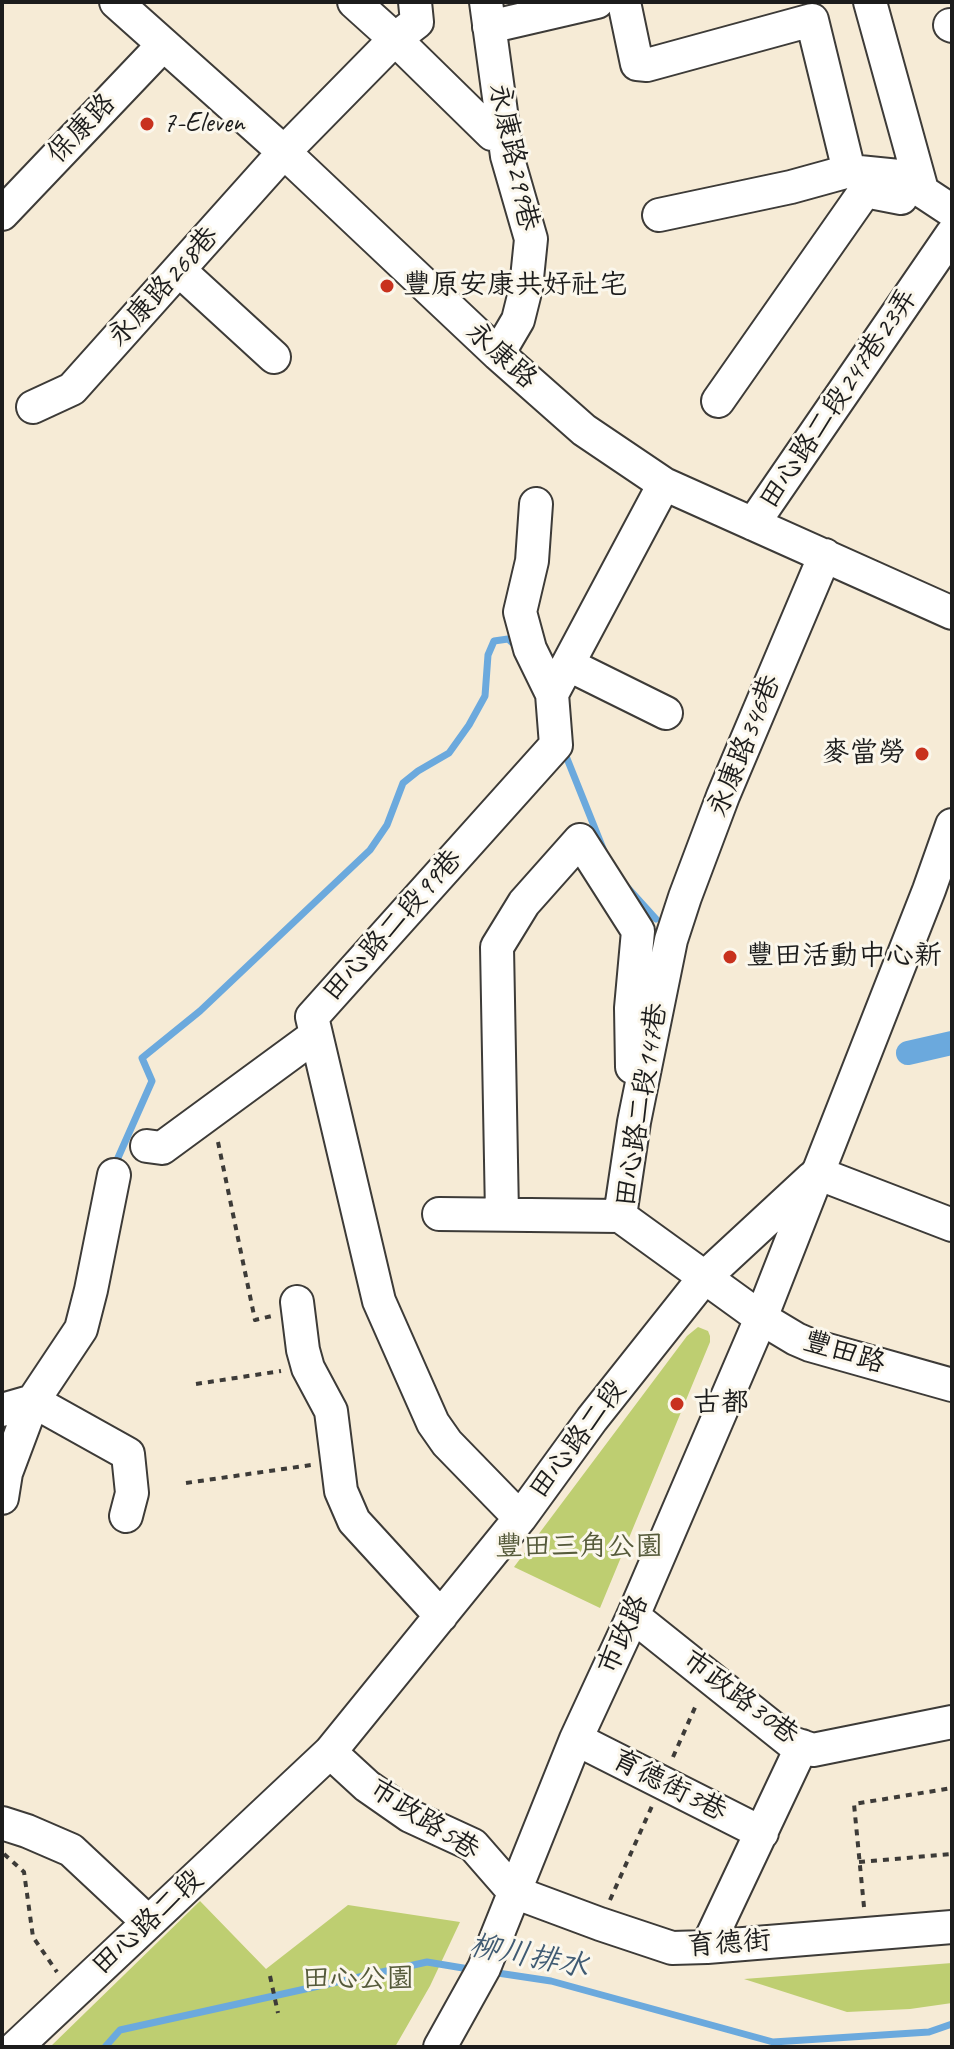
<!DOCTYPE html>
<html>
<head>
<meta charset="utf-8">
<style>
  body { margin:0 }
  #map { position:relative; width:954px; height:2049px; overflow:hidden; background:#f6ebd6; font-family:Caveat,sans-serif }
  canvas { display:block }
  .frame { position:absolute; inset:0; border:4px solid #1c1c1c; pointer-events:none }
</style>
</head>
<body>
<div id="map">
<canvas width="954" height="2049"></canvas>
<div class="frame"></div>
</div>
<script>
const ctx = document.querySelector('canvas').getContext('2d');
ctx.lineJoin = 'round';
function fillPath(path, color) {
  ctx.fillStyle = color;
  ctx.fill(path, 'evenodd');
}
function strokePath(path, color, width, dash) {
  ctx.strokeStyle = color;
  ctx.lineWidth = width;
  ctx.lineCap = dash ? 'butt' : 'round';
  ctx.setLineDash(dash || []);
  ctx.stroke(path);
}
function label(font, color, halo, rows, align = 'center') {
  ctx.font = font + ' Caveat,"LXGW WenKai TC",sans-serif';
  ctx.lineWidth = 6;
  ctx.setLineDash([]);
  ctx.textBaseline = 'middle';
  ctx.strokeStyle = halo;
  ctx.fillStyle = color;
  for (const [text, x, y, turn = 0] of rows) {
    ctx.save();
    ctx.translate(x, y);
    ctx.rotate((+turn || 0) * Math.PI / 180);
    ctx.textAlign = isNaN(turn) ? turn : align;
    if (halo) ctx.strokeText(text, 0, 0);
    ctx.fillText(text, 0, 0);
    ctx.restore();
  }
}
const green = new Path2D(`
  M 698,1327 L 708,1331 L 710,1336 L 710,1342 L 600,1608 L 514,1567 L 687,1336 Z
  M 200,1901 L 266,1969 L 348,1905 L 460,1922 L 430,1986 L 395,2047 L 50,2047 Z
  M 952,1963 L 952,2003 L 910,2009 L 847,2012 L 744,1979 Z`);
const stream = new Path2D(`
  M 564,751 L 604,851
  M 628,888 L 656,919
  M 117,1160 L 152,1081 L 142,1058 L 200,1011 L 370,850 L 387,825 L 403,783 L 418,771 L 449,753 L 469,725 L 485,696 L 488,655 L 494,641 L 508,639 L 518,648
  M 491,1972 L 551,1981 L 773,2042 L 929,2032 L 952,2024
  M 105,2047 L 120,2030 L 427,1962 L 475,1970`);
const canal = new Path2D(`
  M 908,1053 L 952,1043`);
const path = new Path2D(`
  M 218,1142 L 255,1320 L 272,1316
  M 196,1384 L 281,1371
  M 186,1483 L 311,1465
  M 673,1757 L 697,1703
  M 4,1854 L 24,1872 L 33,1937 L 57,1972
  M 859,1862 L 952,1854
  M 610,1900 L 652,1806
  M 864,1907 L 854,1804 L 952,1788
  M 270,1976 L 278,2013`);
const minor = new Path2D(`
  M 116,2 L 284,152 L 498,354 L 584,430 L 664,484 L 952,613
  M 354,2 L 395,39 L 492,134
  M 486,2 L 507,156 L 531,239 L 526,288 L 518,320 L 498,354
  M 624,2 L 637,64 L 647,65 L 812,20 L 849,171 L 899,176 L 952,211
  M 870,2 L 922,190
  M 950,25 L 952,26
  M 489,27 L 597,2
  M 2,214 L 163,45
  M 659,215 L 791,187 L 849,171
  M 179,270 L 274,357
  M 718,401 L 865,191 L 901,198
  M 33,407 L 72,389 L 284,152 L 395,39 L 417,22 L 415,2
  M 536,504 L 532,561 L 520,612 L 530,649 L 552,694
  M 753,524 L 952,234
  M 825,555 L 723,796 L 685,897 L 671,940 L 634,1122 L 620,1216 L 761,1318 L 796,1339 L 810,1345 L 952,1385
  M 569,665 L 666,713
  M 147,1146 L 162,1148 L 316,1035
  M 817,1173 L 952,1225
  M 439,1214 L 620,1216
  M 502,1214 L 497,947 L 524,903 L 580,840 L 638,931 L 631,1008 L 632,1067
  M 297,1302 L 303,1350 L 308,1368 L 331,1411 L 341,1491 L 354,1521 L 441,1616
  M 33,1401 L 128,1454 L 132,1493 L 126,1516
  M 2,1410 L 33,1401
  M 2,1498 L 6,1473 L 33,1401 L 81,1329 L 91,1290 L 114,1175
  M 520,1518 L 447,1443 L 433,1423 L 379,1301 L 312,1017 L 556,745 L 552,694 L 664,484
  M 633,1616 L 792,1743 L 813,1750 L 952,1722
  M 576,1739 L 762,1833
  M 330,1752 L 367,1786 L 410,1816 L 473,1845 L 514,1892 L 600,1924 L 672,1948 L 707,1947 L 952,1927
  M 2,1823 L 27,1831 L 71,1850 L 148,1922
  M 707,1947 L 802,1746
  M 16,2047 L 330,1752 L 520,1518 L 592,1419 L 704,1278 L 812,1178
  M 440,2047 L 484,1968 L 576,1739 L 633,1616 L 761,1318 L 929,890 L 952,825`);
const markers = [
  [147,124,8,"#c8321e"],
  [387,286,8,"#c8321e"],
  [922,754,8,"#c8321e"],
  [730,957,8,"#c8321e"],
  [677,1404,8,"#c8321e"]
];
const poiNames = [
  ["7-Eleven",163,124],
  ["豐原安康共好社宅",403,286],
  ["麥當勞",906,754,"right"],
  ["豐田活動中心新",746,957],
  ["古都",693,1404]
];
const streetNames = [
  ["保康路",82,129,-46],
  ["永康路299巷",513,157,78],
  ["永康路268巷",164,287,-48],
  ["永康路",501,356,42],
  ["田心路二段247巷23弄",839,399,-56],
  ["永康路346巷",745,746,-68],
  ["田心路二段99巷",393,926,-48],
  ["田心路二段147巷",642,1105,-81],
  ["豐田路",844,1353,17],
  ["田心路二段",578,1440,-53],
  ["市政路",624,1635,-66],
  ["市政路30巷",740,1698,37],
  ["育德街3巷",669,1786,27],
  ["市政路5巷",424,1820,33],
  ["田心路二段",148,1923,-43],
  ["育德街",729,1944,-4]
];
const parkNames = [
  ["豐田三角公園",579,1548],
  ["田心公園",358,1980]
];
const waterNames = [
  ["柳川排水",529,1957,11]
];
fillPath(green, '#bece71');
strokePath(stream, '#6ba9dd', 7);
strokePath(canal, '#6ba9dd', 24);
strokePath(minor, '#3d3b38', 36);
strokePath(path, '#3d3b38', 4, [6, 6]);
strokePath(minor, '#fff', 32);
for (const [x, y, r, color] of markers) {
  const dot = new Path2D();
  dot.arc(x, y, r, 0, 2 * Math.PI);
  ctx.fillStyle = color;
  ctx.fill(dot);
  strokePath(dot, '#fbf7ec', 3);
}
label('28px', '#1c1c1c', '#fbf7ec', poiNames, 'left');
label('28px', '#1c1c1c', '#fbf7ec', streetNames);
label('28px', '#555a3a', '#fbf7ec', parkNames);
label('italic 30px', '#405b73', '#fbf7ec', waterNames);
</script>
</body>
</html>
